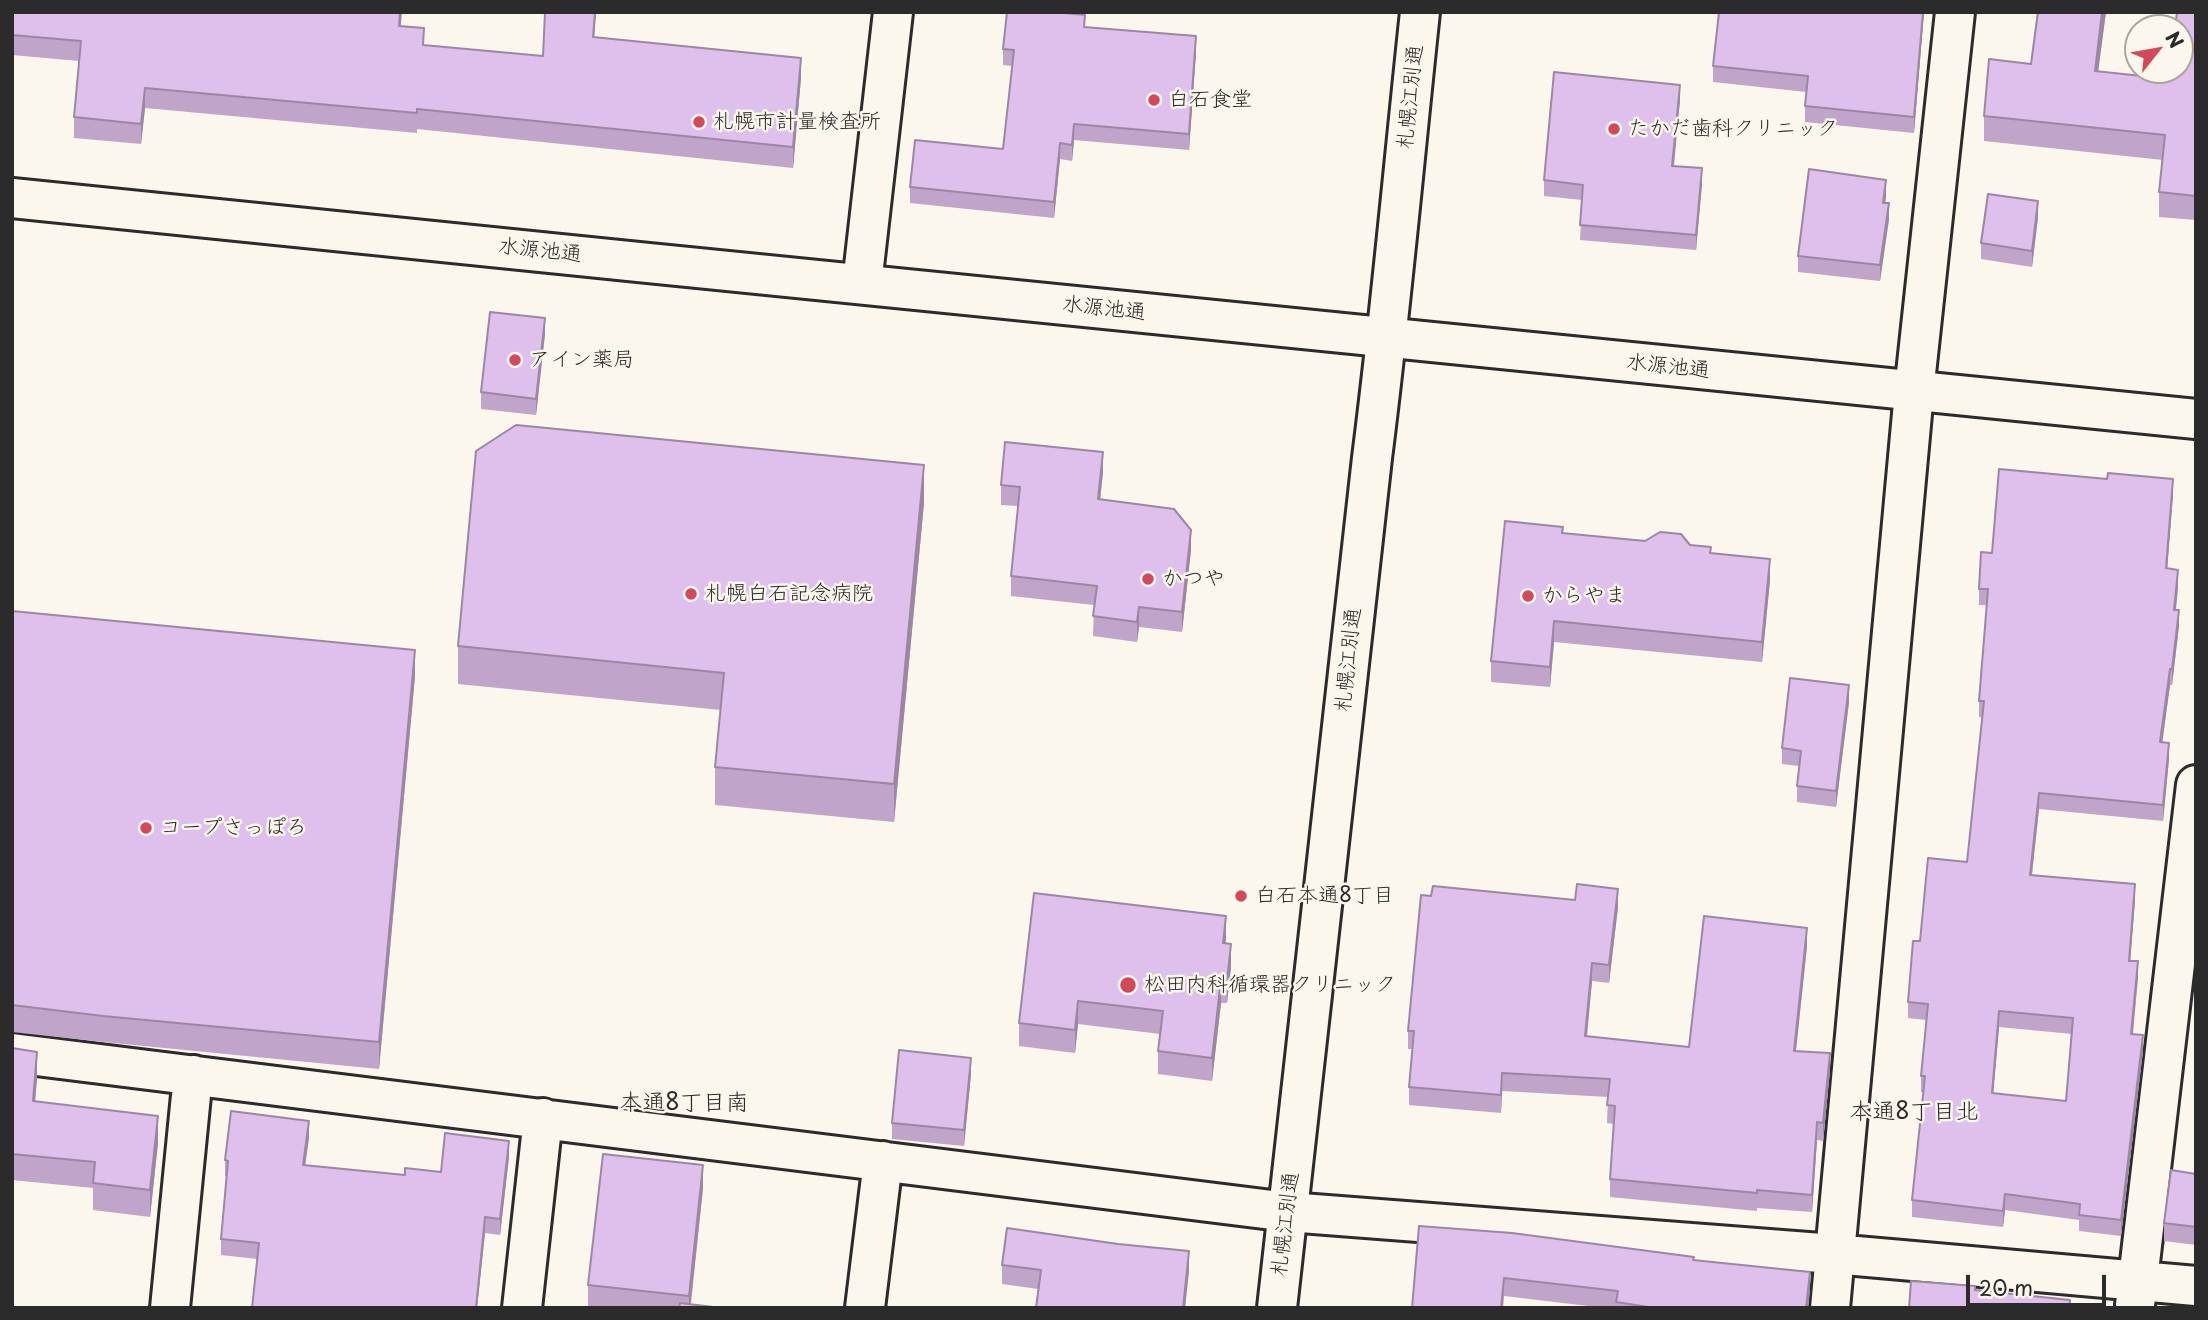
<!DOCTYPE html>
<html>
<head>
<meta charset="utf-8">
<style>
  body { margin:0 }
  #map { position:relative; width:2208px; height:1320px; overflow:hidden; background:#fbf7ec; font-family:"Playpen Sans",sans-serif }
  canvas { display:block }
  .frame { position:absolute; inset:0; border:14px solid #2b2b2b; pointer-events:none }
  .north { position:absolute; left:2124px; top:14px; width:70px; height:70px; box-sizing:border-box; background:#fbf7ec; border:2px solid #a8a59f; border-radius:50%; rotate:59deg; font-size:19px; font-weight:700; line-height:28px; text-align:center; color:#2b2b2b }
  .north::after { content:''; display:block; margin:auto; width:24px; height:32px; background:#d1495b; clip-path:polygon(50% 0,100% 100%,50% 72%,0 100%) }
  .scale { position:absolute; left:1966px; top:1275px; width:140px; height:32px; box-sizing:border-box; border:4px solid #2b2b2b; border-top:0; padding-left:9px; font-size:21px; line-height:24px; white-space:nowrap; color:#2b2b2b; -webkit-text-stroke:5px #fbf7ec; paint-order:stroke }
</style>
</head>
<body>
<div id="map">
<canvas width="2208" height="1320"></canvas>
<div class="frame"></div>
<div class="north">N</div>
<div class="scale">20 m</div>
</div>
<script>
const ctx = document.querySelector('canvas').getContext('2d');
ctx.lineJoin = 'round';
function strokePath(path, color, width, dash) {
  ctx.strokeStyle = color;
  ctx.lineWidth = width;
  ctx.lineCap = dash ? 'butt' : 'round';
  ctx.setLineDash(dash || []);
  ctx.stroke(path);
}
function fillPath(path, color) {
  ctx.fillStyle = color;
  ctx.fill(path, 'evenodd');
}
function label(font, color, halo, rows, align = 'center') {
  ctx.font = font + ' "Playpen Sans","Klee One",sans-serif';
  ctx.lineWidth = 5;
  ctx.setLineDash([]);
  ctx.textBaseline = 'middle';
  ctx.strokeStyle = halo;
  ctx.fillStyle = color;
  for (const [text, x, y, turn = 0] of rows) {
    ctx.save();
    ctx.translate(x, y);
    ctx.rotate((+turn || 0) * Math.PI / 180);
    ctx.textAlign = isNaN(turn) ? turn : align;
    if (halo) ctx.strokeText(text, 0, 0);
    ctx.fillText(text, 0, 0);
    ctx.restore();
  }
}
const street = new Path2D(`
  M 862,284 L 893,12
  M 12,1053 L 1288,1212 L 1834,1254 L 2196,1286
  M 2135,1305 L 2196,785
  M 170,1308 L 193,1075
  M 522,1308 L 543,1118
  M 865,1308 L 883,1161
  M 1830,1308 L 1914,392 L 1955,12`);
const secondary = new Path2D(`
  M 12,198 C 740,272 1468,348 2196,419`);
const highway = new Path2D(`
  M 1277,1308 L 1372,458 C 1391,310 1404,161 1420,12`);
const wall = new Path2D(`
  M 12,12 L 401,26 L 424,45 L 543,56 L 594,37 L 801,78 L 793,168 L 417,129 L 417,133 L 145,108 L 141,144 L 74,138 L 74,117 L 79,61 L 12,55 Z
  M 1924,12 L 1914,133 L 1805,122 L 1805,106 L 1806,92 L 1713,82 L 1713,66 Z
  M 2037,12 L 2106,12 L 2098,71 L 2170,79 L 2196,12 L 2196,220 L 2159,217 L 2159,192 L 2163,160 L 1984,141 L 1984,116 L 2031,64 Z
  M 1085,27 L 1196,52 L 1189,150 L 1074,140 L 1072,161 L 1060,159 L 1054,218 L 910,203 L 910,187 L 1003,149 L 1012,66 L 1003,65 L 1003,49 Z
  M 1680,100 L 1674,166 L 1702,184 L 1696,250 L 1580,240 L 1582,200 L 1544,196 L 1544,180 Z
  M 1886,196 L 1885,203 L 1889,219 L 1880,281 L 1798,272 L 1798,256 Z
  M 2038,217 L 2032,267 L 1981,259 L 1981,243 Z
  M 545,334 L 536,415 L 481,409 L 481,392 Z
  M 1103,472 L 1100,500 L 1191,550 L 1182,632 L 1139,627 L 1137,642 L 1093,636 L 1094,605 L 1011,596 L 1011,576 L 1018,506 L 1001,505 L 1001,485 Z
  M 2173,495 L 2167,569 L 2178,587 L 2176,610 L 2179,626 L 2172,685 L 2170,685 L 2162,743 L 2169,759 L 2163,821 L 2039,809 L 2032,875 L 2135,900 L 2130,961 L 2138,977 L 2133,1034 L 2143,1051 L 2121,1236 L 2079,1231 L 2079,1220 L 2005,1210 L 2003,1227 L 1912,1217 L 1912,1200 L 1924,1092 L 1921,1092 L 1921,1076 L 1926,1020 L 1908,1018 L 1908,1002 L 1920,941 L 1967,862 L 1982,717 L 1979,717 L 1979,701 L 1987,605 L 1979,605 L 1979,589 L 1992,553 ZM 1999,1027 L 2072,1034 L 2066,1101 L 1993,1093 Z
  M 924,503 L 894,822 L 715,805 L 715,767 L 721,710 L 458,684 L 458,646 Z
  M 1563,533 L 1690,545 L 1711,553 L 1770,580 L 1762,662 L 1554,642 L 1550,687 L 1491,682 L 1491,661 Z
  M 12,611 L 415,676 L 379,1069 L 103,1042 L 12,1032 Z
  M 1849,702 L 1836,807 L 1797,802 L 1797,786 L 1799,766 L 1782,764 L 1782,748 Z
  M 1618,907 L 1609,983 L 1592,981 L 1587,1036 L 1689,1047 L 1807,946 L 1796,1051 L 1830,1071 L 1823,1141 L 1817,1140 L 1812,1212 L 1757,1208 L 1757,1211 L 1610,1197 L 1610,1179 L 1614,1124 L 1607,1123 L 1608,1097 L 1502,1091 L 1501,1113 L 1409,1105 L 1409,1087 L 1412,1049 L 1408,1049 L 1408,1031 Z
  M 1226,943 L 1231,967 L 1227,1003 L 1221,1003 L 1212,1081 L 1158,1074 L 1158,1051 L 1160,1034 L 1078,1024 L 1075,1053 L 1019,1046 L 1019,1023 Z
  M 12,1048 L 37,1078 L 35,1101 L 158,1143 L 150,1217 L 93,1210 L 93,1188 L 12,1180 Z
  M 971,1074 L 964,1146 L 892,1139 L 892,1123 Z
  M 309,1137 L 305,1165 L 405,1175 L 441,1172 L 509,1157 L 500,1235 L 485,1233 L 477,1308 L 252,1308 L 257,1259 L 221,1255 L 221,1239 L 227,1177 L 225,1176 L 225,1160 Z
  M 2196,1174 L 2196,1250 L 2196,1245 L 2164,1241 L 2164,1223 Z
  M 703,1188 L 691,1304 L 722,1308 L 588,1308 L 588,1285 Z
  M 1419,1226 L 1694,1260 L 1810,1290 L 1808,1308 L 1605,1308 L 1504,1296 L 1503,1308 L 1412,1308 Z
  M 1002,1265 L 1189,1270 L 1185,1308 L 1036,1308 L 1038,1289 L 1002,1284 Z`);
const shadedWall = new Path2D(`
  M 400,12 L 402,12 L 399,46 L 399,26 Z
  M 595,12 L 596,12 L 593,57 L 593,37 Z
  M 1923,12 L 1924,12 L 1914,133 L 1914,117 Z
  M 2102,12 L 2106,12 L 2095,95 L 2095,71 Z
  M 1196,36 L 1196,52 L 1189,150 L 1189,134 Z
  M 801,58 L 801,78 L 793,168 L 793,147 Z
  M 1680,85 L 1680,100 L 1672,181 L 1672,166 Z
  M 145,88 L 145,108 L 141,144 L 141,124 Z
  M 1074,124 L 1074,140 L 1072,161 L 1072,145 Z
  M 1060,143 L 1060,159 L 1054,218 L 1054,202 Z
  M 1702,168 L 1702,184 L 1696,250 L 1696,235 Z
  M 1886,180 L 1886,196 L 1883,219 L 1883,203 Z
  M 2038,201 L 2038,217 L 2032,267 L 2032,251 Z
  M 1889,203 L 1889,219 L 1880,281 L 1880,265 Z
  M 545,318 L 545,334 L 536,415 L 536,399 Z
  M 1103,452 L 1103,472 L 1098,519 L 1098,499 Z
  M 924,465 L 924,503 L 894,822 L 894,784 Z
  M 2173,479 L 2173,495 L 2166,584 L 2166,568 Z
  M 1191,530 L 1191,550 L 1182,632 L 1182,612 Z
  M 1770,559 L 1770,580 L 1762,662 L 1762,642 Z
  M 2178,570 L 2178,587 L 2174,626 L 2174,610 Z
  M 1139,607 L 1139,627 L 1137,642 L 1137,622 Z
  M 2179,610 L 2179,626 L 2172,685 L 2172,669 Z
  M 1554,621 L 1554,642 L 1550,687 L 1550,667 Z
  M 415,650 L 415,676 L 379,1069 L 379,1042 Z
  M 2170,669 L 2170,685 L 2160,759 L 2160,742 Z
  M 1849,685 L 1849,702 L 1836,807 L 1836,791 Z
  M 2169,743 L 2169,759 L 2163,821 L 2163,805 Z
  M 2039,793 L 2039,809 L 2030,891 L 2030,875 Z
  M 2135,884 L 2135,900 L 2129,977 L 2129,961 Z
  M 1618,889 L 1618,907 L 1609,983 L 1609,965 Z
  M 1226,916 L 1226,939 L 1223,966 L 1223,943 Z
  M 1807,928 L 1807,946 L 1794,1068 L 1794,1051 Z
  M 1231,944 L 1231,967 L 1227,1003 L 1227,980 Z
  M 2138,961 L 2138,977 L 2131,1050 L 2131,1034 Z
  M 1592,963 L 1592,981 L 1585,1054 L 1585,1036 Z
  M 1221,979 L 1221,1003 L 1212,1081 L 1212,1058 Z
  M 1078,1001 L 1078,1024 L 1075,1053 L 1075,1030 Z
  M 1999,1011 L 1999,1027 L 1992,1109 L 1992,1093 Z
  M 2143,1035 L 2143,1051 L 2121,1236 L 2121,1220 Z
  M 37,1052 L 37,1078 L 33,1127 L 33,1101 Z
  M 1830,1053 L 1830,1071 L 1823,1141 L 1823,1123 Z
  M 971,1058 L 971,1074 L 964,1146 L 964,1130 Z
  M 1502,1073 L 1502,1091 L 1501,1113 L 1501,1095 Z
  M 158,1116 L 158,1143 L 150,1217 L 150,1190 Z
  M 309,1121 L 309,1137 L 303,1181 L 303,1165 Z
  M 1817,1122 L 1817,1140 L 1812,1212 L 1812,1195 Z
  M 509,1141 L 509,1157 L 500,1235 L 500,1219 Z
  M 703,1165 L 703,1188 L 690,1308 L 689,1308 L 689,1296 Z
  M 2005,1194 L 2005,1210 L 2003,1227 L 2003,1211 Z
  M 485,1217 L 485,1233 L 477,1308 L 476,1308 Z
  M 1189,1251 L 1189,1270 L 1185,1308 L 1183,1308 Z
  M 1810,1272 L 1810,1290 L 1808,1308 L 1806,1308 Z
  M 1504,1278 L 1503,1308 L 1501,1308 Z`);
const building = new Path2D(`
  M 12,12 L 400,12 L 399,26 L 424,28 L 423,45 L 543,56 L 545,12 L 595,12 L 593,37 L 801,58 L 793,147 L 417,109 L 417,113 L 145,88 L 141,124 L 74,117 L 81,41 L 12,35 Z
  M 1007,12 L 1055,12 L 1085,15 L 1084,27 L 1196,36 L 1189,134 L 1074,124 L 1072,145 L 1060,143 L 1054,202 L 910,187 L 915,140 L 1003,149 L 1014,50 L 1003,49 Z
  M 1719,12 L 1923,12 L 1914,117 L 1805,106 L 1808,76 L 1713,66 Z
  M 2038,12 L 2102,12 L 2095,71 L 2170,79 L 2171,70 L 2180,70 L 2180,28 L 2175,28 L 2177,12 L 2196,12 L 2196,196 L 2159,192 L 2165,135 L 1984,116 L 1989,59 L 2031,64 Z
  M 1554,72 L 1680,85 L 1672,166 L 1702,168 L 1696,235 L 1580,225 L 1583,185 L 1544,180 Z
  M 1809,169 L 1886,180 L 1883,203 L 1889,203 L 1880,265 L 1798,256 Z
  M 1988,194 L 2038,201 L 2032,251 L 1981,243 Z
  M 490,312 L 545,318 L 536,399 L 481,392 Z
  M 516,425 L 924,465 L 894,784 L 715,767 L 724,673 L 458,646 L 476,451 Z
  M 1005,442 L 1103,452 L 1098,499 L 1174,509 L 1191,530 L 1182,612 L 1139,607 L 1137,622 L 1093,616 L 1097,586 L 1011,576 L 1020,487 L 1001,485 Z
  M 1999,469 L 2107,479 L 2108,473 L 2173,479 L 2166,568 L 2178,570 L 2174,610 L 2179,610 L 2172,669 L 2170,669 L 2160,742 L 2169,743 L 2163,805 L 2039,793 L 2030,875 L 2135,884 L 2129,961 L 2138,961 L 2131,1034 L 2143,1035 L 2121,1220 L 2079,1215 L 2080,1204 L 2005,1194 L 2003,1211 L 1912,1200 L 1925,1076 L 1921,1076 L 1928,1004 L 1908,1002 L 1913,941 L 1920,941 L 1928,858 L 1967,862 L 1984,701 L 1979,701 L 1988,589 L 1979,589 L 1981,552 L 1992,553 ZM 1999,1011 L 2073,1018 L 2066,1101 L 1992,1093 Z
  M 1505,521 L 1563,527 L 1562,533 L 1645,541 L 1660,532 L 1681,534 L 1690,545 L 1711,547 L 1710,553 L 1770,559 L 1762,642 L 1554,621 L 1550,667 L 1491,661 Z
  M 12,611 L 415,650 L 379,1042 L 103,1016 L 12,1005 Z
  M 1790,678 L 1849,685 L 1836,791 L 1797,786 L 1801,751 L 1782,748 Z
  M 1577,884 L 1618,889 L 1609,965 L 1592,963 L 1585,1036 L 1689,1047 L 1704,916 L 1807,928 L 1794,1051 L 1830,1053 L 1823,1123 L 1817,1122 L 1812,1195 L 1757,1190 L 1757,1193 L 1610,1179 L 1615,1106 L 1607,1105 L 1610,1079 L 1502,1073 L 1501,1095 L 1409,1087 L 1414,1031 L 1408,1031 L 1421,895 L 1431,896 L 1433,886 L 1575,900 Z
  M 1034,893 L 1226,916 L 1223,943 L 1231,944 L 1227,980 L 1221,979 L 1212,1058 L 1158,1051 L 1163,1011 L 1078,1001 L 1075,1030 L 1019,1023 Z
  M 12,1048 L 37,1052 L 33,1101 L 158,1116 L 150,1190 L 93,1183 L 95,1162 L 12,1154 Z
  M 899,1050 L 971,1058 L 964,1130 L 892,1123 Z
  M 231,1111 L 309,1121 L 303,1165 L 405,1175 L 405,1168 L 441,1172 L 445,1133 L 509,1141 L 500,1219 L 485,1217 L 476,1308 L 252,1308 L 259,1243 L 221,1239 L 228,1161 L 225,1160 Z
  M 603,1154 L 703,1165 L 689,1296 L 588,1285 Z
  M 2171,1170 L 2196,1174 L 2196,1227 L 2164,1223 Z
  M 1419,1226 L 1512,1233 L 1694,1257 L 1693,1260 L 1810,1272 L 1806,1308 L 1655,1308 L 1616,1302 L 1618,1291 L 1504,1278 L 1501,1308 L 1412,1308 Z
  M 1007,1228 L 1118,1244 L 1189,1251 L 1183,1308 L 1036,1308 L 1041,1270 L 1002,1265 Z
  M 1911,1281 L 1975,1286 L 1975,1290 L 2070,1300 L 2070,1308 L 1909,1308 Z
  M 680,1303 L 722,1308 L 679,1308 Z`);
const markers = [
  [1154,100,7,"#d1495b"],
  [699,122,7,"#d1495b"],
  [1614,129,7,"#d1495b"],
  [515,360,7,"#d1495b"],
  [1148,579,7,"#d1495b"],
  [691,594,7,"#d1495b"],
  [1528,596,7,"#d1495b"],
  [146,828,7,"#d1495b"],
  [1241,896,7,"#d1495b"],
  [1128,985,9,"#d1495b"]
];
const streetNames = [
  ["札幌江別通",1411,97,-84],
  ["水源池通",540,251,6],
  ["水源池通",1104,309,6],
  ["水源池通",1668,367,6],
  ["札幌江別通",1349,660,-84],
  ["札幌江別通",1286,1224,-83]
];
const poiNames = [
  ["白石食堂",1168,100],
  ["札幌市計量検査所",713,122],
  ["たかだ歯科クリニック",1628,129],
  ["アイン薬局",529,360],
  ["かつや",1162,579],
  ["札幌白石記念病院",705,594],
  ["からやま",1542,596],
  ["コープさっぽろ",160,828],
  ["白石本通8丁目",1255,896],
  ["松田内科循環器クリニック",1144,985]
];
const neighbourhoodNames = [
  ["本通8丁目南",684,1104],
  ["本通8丁目北",1914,1113]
];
strokePath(street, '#2b2b2b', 44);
strokePath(secondary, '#2b2b2b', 44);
strokePath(highway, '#2b2b2b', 44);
strokePath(street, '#fbf7ec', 38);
strokePath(secondary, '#fbf7ec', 38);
strokePath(highway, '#fbf7ec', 38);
fillPath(wall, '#c0a4ca');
fillPath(shadedWall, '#9c86a4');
fillPath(building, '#dfbfeb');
strokePath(building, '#9c86a4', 2);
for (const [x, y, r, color] of markers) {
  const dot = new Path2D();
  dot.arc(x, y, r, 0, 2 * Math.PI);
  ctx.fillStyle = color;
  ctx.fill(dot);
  strokePath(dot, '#fbf7ec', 2.5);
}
label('21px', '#2b2b2b', '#fbf7ec', streetNames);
label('21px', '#2b2b2b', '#fbf7ec', poiNames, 'left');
label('23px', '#2b2b2b', '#fbf7ec', neighbourhoodNames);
</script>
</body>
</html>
